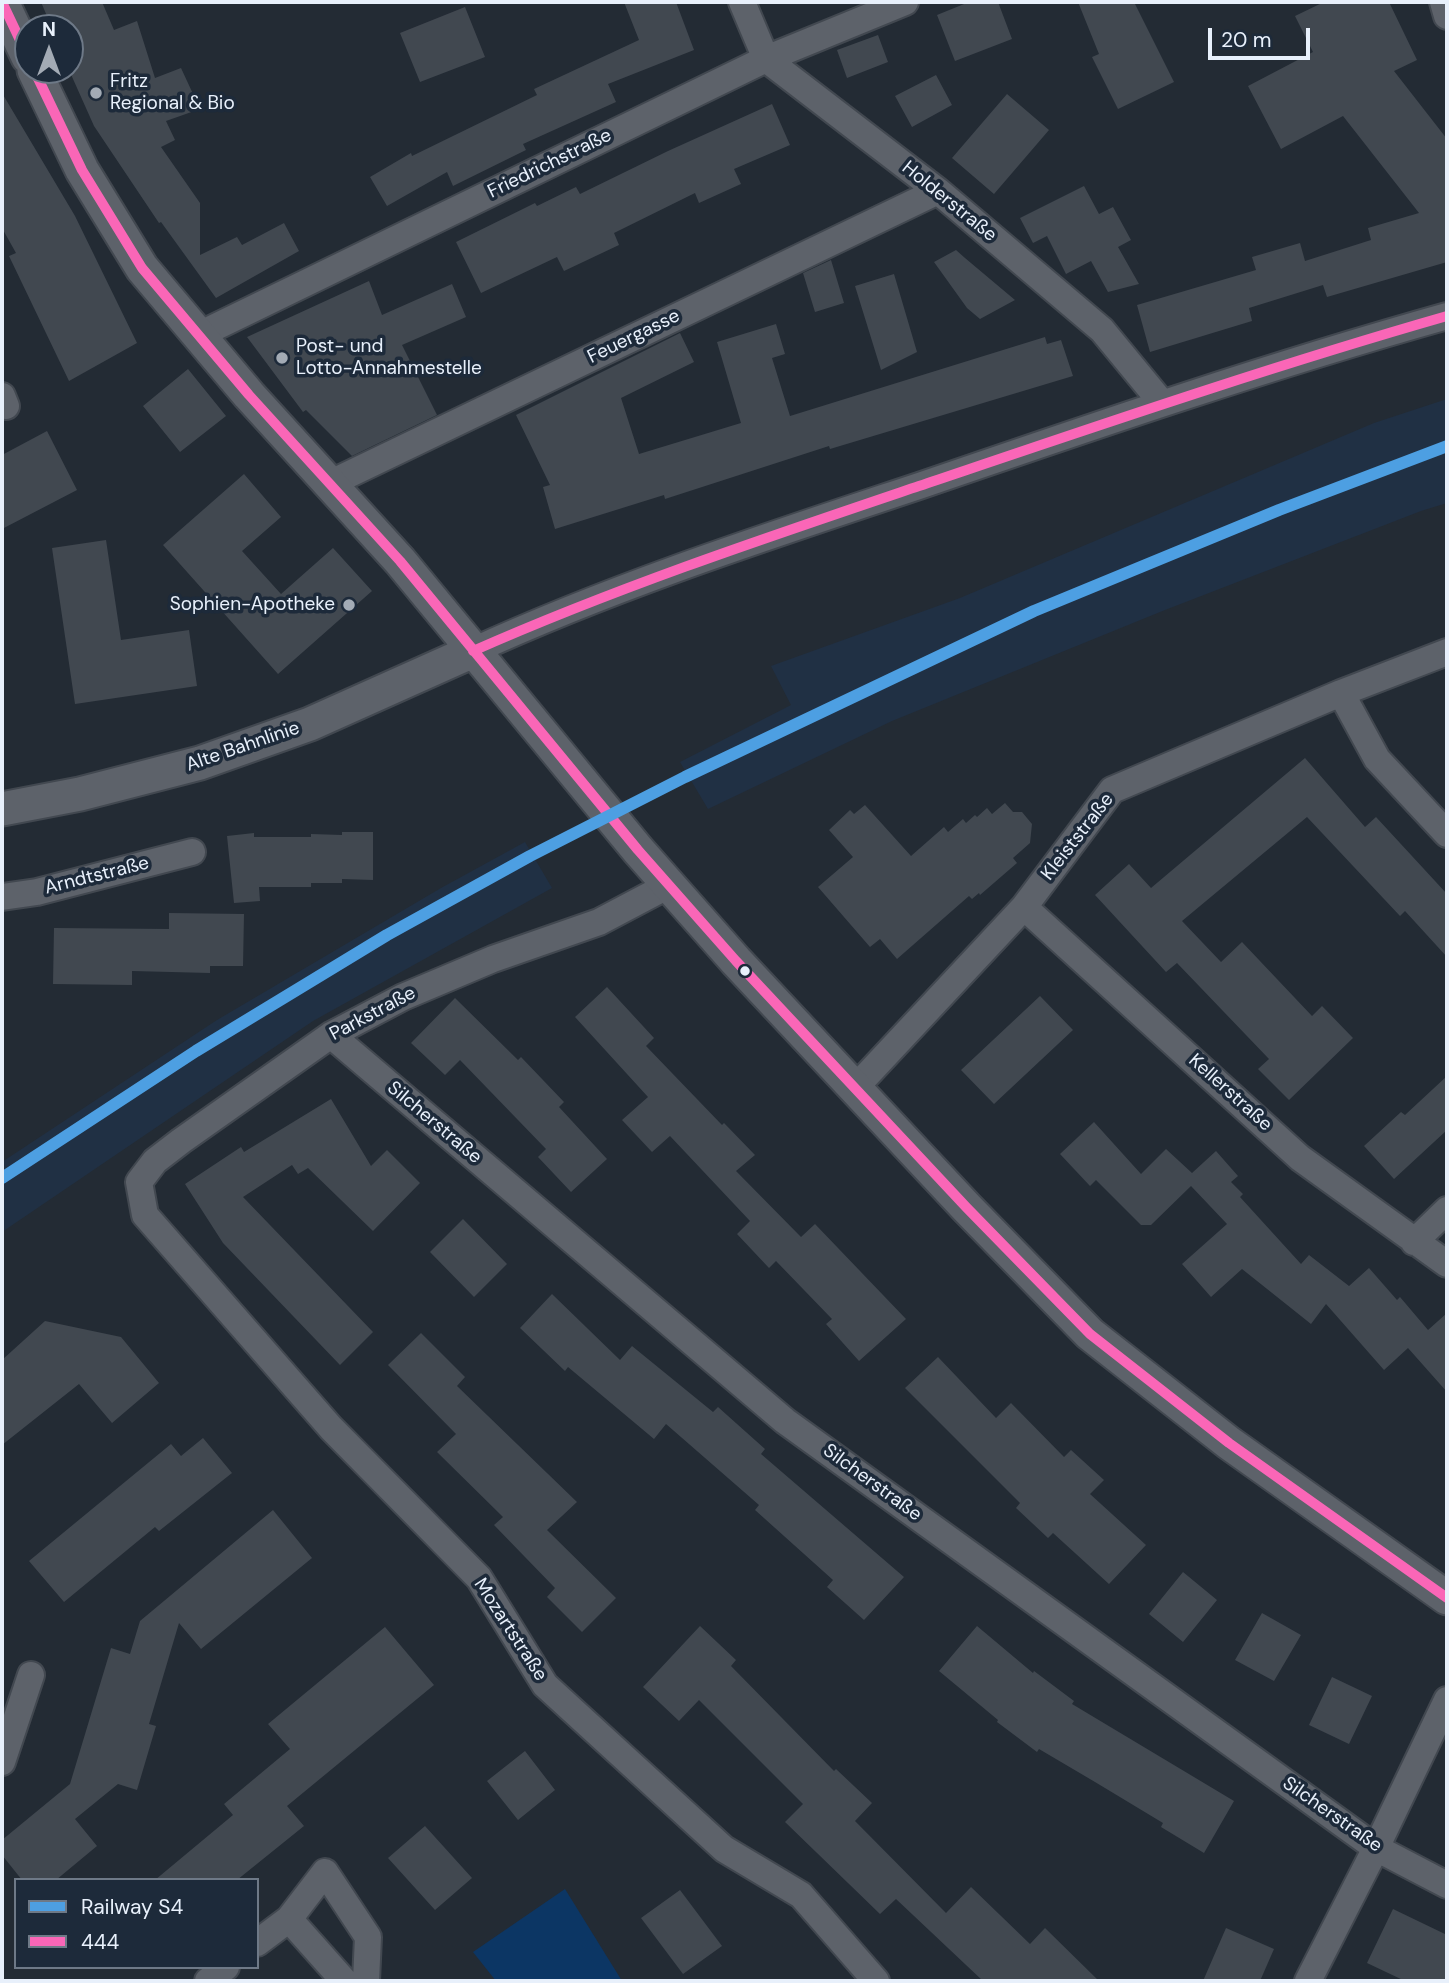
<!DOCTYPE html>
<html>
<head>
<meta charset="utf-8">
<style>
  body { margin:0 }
  #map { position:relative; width:1449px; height:1983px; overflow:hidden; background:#232b34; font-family:"DM Sans",sans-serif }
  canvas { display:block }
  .frame { position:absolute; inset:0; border:4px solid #e8f0fb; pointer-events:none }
  .legend { position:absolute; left:14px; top:1878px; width:245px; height:91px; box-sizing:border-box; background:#1d2a3a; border:2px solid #6e7987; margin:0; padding:9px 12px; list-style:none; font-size:21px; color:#e8f0fb }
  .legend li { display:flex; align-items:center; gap:14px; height:35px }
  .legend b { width:35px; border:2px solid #6e7987 }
  .north { position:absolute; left:14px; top:14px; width:70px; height:70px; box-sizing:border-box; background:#1d2a3a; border:2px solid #6e7987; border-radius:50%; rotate:0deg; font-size:19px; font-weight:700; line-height:28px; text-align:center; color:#e8f0fb }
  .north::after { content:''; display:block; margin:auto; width:24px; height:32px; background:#a3abb5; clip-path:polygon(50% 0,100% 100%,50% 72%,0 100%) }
  .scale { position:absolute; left:1208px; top:28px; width:102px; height:32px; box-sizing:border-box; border:4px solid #e8f0fb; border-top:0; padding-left:9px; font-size:21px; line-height:24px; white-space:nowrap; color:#e8f0fb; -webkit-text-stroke:5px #1d2a3a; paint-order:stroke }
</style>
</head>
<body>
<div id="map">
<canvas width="1449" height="1983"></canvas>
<div class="frame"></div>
<ul class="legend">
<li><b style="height:9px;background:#4d9fe2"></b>Railway S4</li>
<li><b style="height:9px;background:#fa66b7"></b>444</li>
</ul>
<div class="north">N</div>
<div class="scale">20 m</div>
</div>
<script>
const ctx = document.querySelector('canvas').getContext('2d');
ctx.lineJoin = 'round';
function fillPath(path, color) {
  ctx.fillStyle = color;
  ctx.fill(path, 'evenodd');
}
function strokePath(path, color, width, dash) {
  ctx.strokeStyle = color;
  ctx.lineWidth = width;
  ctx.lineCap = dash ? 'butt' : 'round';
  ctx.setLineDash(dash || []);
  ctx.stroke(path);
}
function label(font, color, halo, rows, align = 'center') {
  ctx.font = font + ' "DM Sans",sans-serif';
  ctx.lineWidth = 7;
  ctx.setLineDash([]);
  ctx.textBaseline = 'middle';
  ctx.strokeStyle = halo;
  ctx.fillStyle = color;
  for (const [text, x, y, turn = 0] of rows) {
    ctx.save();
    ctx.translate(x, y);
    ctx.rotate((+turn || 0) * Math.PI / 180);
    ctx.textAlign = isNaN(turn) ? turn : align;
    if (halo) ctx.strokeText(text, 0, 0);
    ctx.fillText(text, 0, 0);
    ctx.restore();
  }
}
const built = new Path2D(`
  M 1447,399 L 1447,503 L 1421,511 L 1165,610 L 892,721 L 708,809 L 680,762 L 791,705 L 771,666 L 960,598 L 1374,423 Z
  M 525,842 L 552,888 L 313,1021 L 2,1232 L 2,1162 L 217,1020 L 441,888 Z`);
const green = new Path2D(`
  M 565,1889 L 622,1981 L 496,1981 L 473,1952 Z`);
const building = new Path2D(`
  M 41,2 L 102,2 L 114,30 L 137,21 L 155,78 L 181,68 L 200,109 L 166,121 L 175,140 L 161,147 L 200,203 L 200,255 L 237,237 L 242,245 L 284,223 L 299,251 L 216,298 L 161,222 L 159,223 L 94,126 L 69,70 L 70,28 L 52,28 Z
  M 624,2 L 676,2 L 694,50 L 608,84 L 616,102 L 523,144 L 526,150 L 453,186 L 447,172 L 387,206 L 370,177 L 411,153 L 412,156 L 537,95 L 534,89 L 639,40 Z
  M 969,2 L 998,2 L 1012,39 L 955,61 L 937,15 Z
  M 1078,2 L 1134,2 L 1174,82 L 1118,109 L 1092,57 L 1099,54 Z
  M 1324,2 L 1389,2 L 1417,60 L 1394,71 L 1447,139 L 1447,262 L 1327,297 L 1323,285 L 1249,308 L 1252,321 L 1150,352 L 1137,305 L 1256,270 L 1252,257 L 1300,243 L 1305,261 L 1371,240 L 1368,228 L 1419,213 L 1343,116 L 1281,149 L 1248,86 L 1313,52 L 1295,16 Z
  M 465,7 L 485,57 L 420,82 L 400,33 Z
  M 878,35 L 888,62 L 847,78 L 837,50 Z
  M 936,75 L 952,105 L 912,127 L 895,96 Z
  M 2,93 L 75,216 L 137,343 L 69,381 L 9,256 L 16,253 L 2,228 Z
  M 1007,94 L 1049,130 L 994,194 L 952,158 Z
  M 772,104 L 790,145 L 734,169 L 741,184 L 699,203 L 695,193 L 614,233 L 619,245 L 564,271 L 557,257 L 481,293 L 456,242 L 535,203 L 537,206 L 576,187 L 580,194 L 668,151 Z
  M 1084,186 L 1099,214 L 1113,207 L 1131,240 L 1118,247 L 1139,284 L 1108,292 L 1091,261 L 1066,274 L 1047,236 L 1033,243 L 1020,218 Z
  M 956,250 L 965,258 L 1015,300 L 980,319 L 967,308 L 934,262 Z
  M 831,260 L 844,303 L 815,312 L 803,273 Z
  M 894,274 L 917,352 L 881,370 L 855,286 Z
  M 369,281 L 382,315 L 452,284 L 466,317 L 402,345 L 437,415 L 352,456 L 306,410 L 303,412 L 247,337 Z
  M 776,324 L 785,354 L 772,358 L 790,416 L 1045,337 L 1047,344 L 1061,340 L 1073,376 L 830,449 L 829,446 L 665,499 L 664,495 L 555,529 L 543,487 L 550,485 L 516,415 L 680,333 L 694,362 L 621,398 L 639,454 L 741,423 L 717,342 Z
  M 188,369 L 226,416 L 180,452 L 143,406 Z
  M 47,431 L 77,490 L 2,529 L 2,455 Z
  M 244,474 L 281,517 L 242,551 L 281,594 L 333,548 L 372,591 L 278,674 L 163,545 Z
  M 106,540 L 121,640 L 189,630 L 197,686 L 75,704 L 52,548 Z
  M 1305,758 L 1365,827 L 1376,817 L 1447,894 L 1447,957 L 1405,911 L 1400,916 L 1307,817 L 1182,921 L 1221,962 L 1242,942 L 1312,1016 L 1322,1006 L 1353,1038 L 1289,1100 L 1258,1069 L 1269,1059 L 1177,963 L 1166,972 L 1095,895 L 1129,864 L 1151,888 Z
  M 1005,803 L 1013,812 L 1022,812 L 1032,824 L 1030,843 L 1013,858 L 1017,863 L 980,895 L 979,893 L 972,899 L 969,896 L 897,959 L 880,939 L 870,947 L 818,887 L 853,857 L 829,830 L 850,810 L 854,814 L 865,805 L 911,856 L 944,827 L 948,832 L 963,819 L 966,823 L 975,815 L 977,817 L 987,808 L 992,814 Z
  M 342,832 L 373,832 L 373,880 L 342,879 L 342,883 L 311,883 L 311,887 L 259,887 L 260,901 L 234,903 L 227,836 L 254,833 L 254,837 L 311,837 L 311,834 L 342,835 Z
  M 169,913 L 244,914 L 243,966 L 210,966 L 210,973 L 132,971 L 132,985 L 53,984 L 54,928 L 169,929 Z
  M 607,987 L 654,1038 L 646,1046 L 722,1125 L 724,1123 L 755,1155 L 736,1171 L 801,1237 L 815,1224 L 906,1319 L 859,1361 L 826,1324 L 832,1319 L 776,1261 L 769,1268 L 737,1234 L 750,1221 L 670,1136 L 652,1152 L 622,1120 L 648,1097 L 575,1017 Z
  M 1040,996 L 1073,1030 L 994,1104 L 961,1070 Z
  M 455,998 L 518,1060 L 521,1057 L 564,1102 L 559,1107 L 607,1159 L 571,1192 L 538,1157 L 546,1149 L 460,1060 L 445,1075 L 411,1043 Z
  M 1447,1076 L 1447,1130 L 1394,1179 L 1364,1146 L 1401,1112 L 1405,1115 Z
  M 331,1099 L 371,1166 L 387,1150 L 420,1183 L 373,1231 L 308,1168 L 298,1174 L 292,1165 L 243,1197 L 373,1332 L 340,1365 L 223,1243 L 185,1184 L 241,1147 L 244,1152 Z
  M 1094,1122 L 1141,1174 L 1166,1149 L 1192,1173 L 1216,1151 L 1238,1176 L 1231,1182 L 1243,1194 L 1240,1197 L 1301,1264 L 1309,1255 L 1349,1286 L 1369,1268 L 1397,1300 L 1400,1297 L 1428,1330 L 1447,1313 L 1447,1392 L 1408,1348 L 1384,1370 L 1326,1304 L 1311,1324 L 1242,1269 L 1211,1297 L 1182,1264 L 1227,1224 L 1191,1186 L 1151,1225 L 1141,1225 L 1096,1180 L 1090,1186 L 1060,1154 Z
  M 463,1219 L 507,1264 L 474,1297 L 430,1252 Z
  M 552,1294 L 620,1360 L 632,1346 L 713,1412 L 718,1407 L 765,1449 L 761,1454 L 904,1577 L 864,1620 L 827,1587 L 833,1580 L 755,1510 L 759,1505 L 666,1424 L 654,1439 L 568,1367 L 565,1371 L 520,1328 Z
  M 45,1321 L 121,1337 L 159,1383 L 112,1423 L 79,1384 L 2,1445 L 2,1360 Z
  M 421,1333 L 465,1377 L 457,1386 L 577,1502 L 547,1530 L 616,1598 L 582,1632 L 547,1597 L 555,1588 L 494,1525 L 503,1517 L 437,1452 L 456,1434 L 388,1365 Z
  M 938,1357 L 996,1418 L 1011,1403 L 1064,1457 L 1071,1450 L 1104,1480 L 1090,1494 L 1146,1545 L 1109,1584 L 1053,1533 L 1048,1538 L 1016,1508 L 1020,1503 L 905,1388 Z
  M 203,1438 L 232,1473 L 159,1531 L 155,1527 L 64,1602 L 29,1561 L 171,1444 L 181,1456 Z
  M 273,1510 L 312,1558 L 201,1649 L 179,1623 L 149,1724 L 156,1726 L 137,1790 L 118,1784 L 75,1819 L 97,1846 L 56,1880 L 22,1880 L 2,1855 L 2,1840 L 70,1784 L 111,1648 L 130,1654 L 140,1621 Z
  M 1183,1572 L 1217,1600 L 1183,1642 L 1149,1614 Z
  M 1262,1613 L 1301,1635 L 1274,1681 L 1235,1660 Z
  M 700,1626 L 736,1660 L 731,1666 L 834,1771 L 836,1769 L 872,1803 L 855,1821 L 946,1913 L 971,1887 L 1030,1944 L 1045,1928 L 1099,1981 L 983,1981 L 896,1899 L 880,1914 L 785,1822 L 803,1804 L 699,1700 L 679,1721 L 643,1687 Z
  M 977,1626 L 1033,1673 L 1034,1671 L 1074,1701 L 1072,1704 L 1234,1801 L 1204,1853 L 1161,1827 L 1163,1823 L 1095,1782 L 1039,1749 L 1037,1752 L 997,1722 L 998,1720 L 939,1671 Z
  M 385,1627 L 434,1685 L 287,1806 L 304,1826 L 237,1880 L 155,1880 L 233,1815 L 224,1804 L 290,1749 L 268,1724 Z
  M 1332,1677 L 1372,1696 L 1349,1744 L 1309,1725 Z
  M 525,1751 L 555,1790 L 518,1820 L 487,1781 Z
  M 425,1826 L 472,1878 L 435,1910 L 388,1858 Z
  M 680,1890 L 722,1946 L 683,1974 L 641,1918 Z
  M 1393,1909 L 1447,1935 L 1447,1981 L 1405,1981 L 1367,1963 Z
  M 1226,1928 L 1274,1949 L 1260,1981 L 1203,1981 Z`);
const minor = new Path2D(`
  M 742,2 L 766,59 L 938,191 L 1102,330 L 1162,403
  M 1443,2 L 1447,16
  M 199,335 L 766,59 L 905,2
  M 2,396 L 6,406
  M 331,483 L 938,191
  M 473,651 C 617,585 769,536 919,486 C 1094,426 1269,366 1447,316
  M 1341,693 L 1377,759 L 1447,834
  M 669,885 L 599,922 L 493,959 L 403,997 L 331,1035 L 181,1141 L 155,1161 L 139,1182 L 145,1215 L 331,1428 L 479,1578 L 545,1685 L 724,1849 L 801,1895 L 876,1981
  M 2,897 L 37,892 L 192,852
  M 1024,907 L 1300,1158 L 1447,1264
  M 331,1035 L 785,1421 L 1376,1848 L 1447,1885
  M 855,1088 L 1024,907 L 1112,790 L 1341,693 L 1447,652
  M 1414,1242 L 1447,1210
  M 2,1762 L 31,1675
  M 257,1943 L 289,1919
  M 208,1981 L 226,1967
  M 344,1981 L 289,1919 L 325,1872 L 368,1937 L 366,1981
  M 1308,1981 L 1376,1848 L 1447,1700`);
const tertiary = new Path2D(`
  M 2,2 L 28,57
  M 34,70 L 82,170 L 142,268 L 249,395 L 400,561 L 638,850 L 736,961 L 967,1208 L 1090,1334 L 1229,1443 L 1447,1598
  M 2,809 L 80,794 L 200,763 L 310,724 L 473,651`);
const bus1 = new Path2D(`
  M 2,2 L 28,57
  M 34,70 L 82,170 L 142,268 L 249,395 L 400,561 L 638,850 L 736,961 L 967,1208 L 1090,1334 L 1229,1443 L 1447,1598
  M 473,651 C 618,587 768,537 919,486 C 1094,427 1269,367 1447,316`);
const rail1 = new Path2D(`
  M 2,1178 L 196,1051 L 387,935 L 530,856 L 685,777 L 1034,611 L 1279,510 L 1447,446`);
const markers = [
  [96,93,7,"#a3abb5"],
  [282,358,7,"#a3abb5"],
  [349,605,7,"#a3abb5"],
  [745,971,6,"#e8f0fb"]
];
const poiNames = [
  ["Fritz",110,82],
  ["Regional & Bio",110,104],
  ["Post- und",296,347],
  ["Lotto-Annahmestelle",296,369],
  ["Sophien-Apotheke",335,605,"right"]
];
const streetNames = [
  ["Friedrichstraße",550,164,-26],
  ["Holderstraße",949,202,39],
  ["Feuergasse",634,337,-26],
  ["Alte Bahnlinie",243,747,-19],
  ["Kleiststraße",1078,837,-52],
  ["Arndtstraße",97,876,-14],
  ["Parkstraße",373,1014,-28],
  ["Kellerstraße",1230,1093,42],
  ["Silcherstraße",434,1123,40],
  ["Silcherstraße",872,1483,36],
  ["Mozartstraße",510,1630,57],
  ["Silcherstraße",1332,1815,35]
];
fillPath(built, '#203044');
fillPath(green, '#0c3664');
fillPath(building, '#414850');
strokePath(minor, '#424850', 30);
strokePath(tertiary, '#424850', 37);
strokePath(minor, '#5d626a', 26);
strokePath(tertiary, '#5d626a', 33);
strokePath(bus1, '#fa66b7', 10);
strokePath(rail1, '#4d9fe2', 12);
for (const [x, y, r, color] of markers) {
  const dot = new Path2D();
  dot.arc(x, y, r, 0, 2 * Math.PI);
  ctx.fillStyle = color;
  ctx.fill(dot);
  strokePath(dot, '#1d2a3a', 2.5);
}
label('19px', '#e8f0fb', '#1d2a3a', poiNames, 'left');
label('19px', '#e8f0fb', '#1d2a3a', streetNames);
</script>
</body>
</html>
